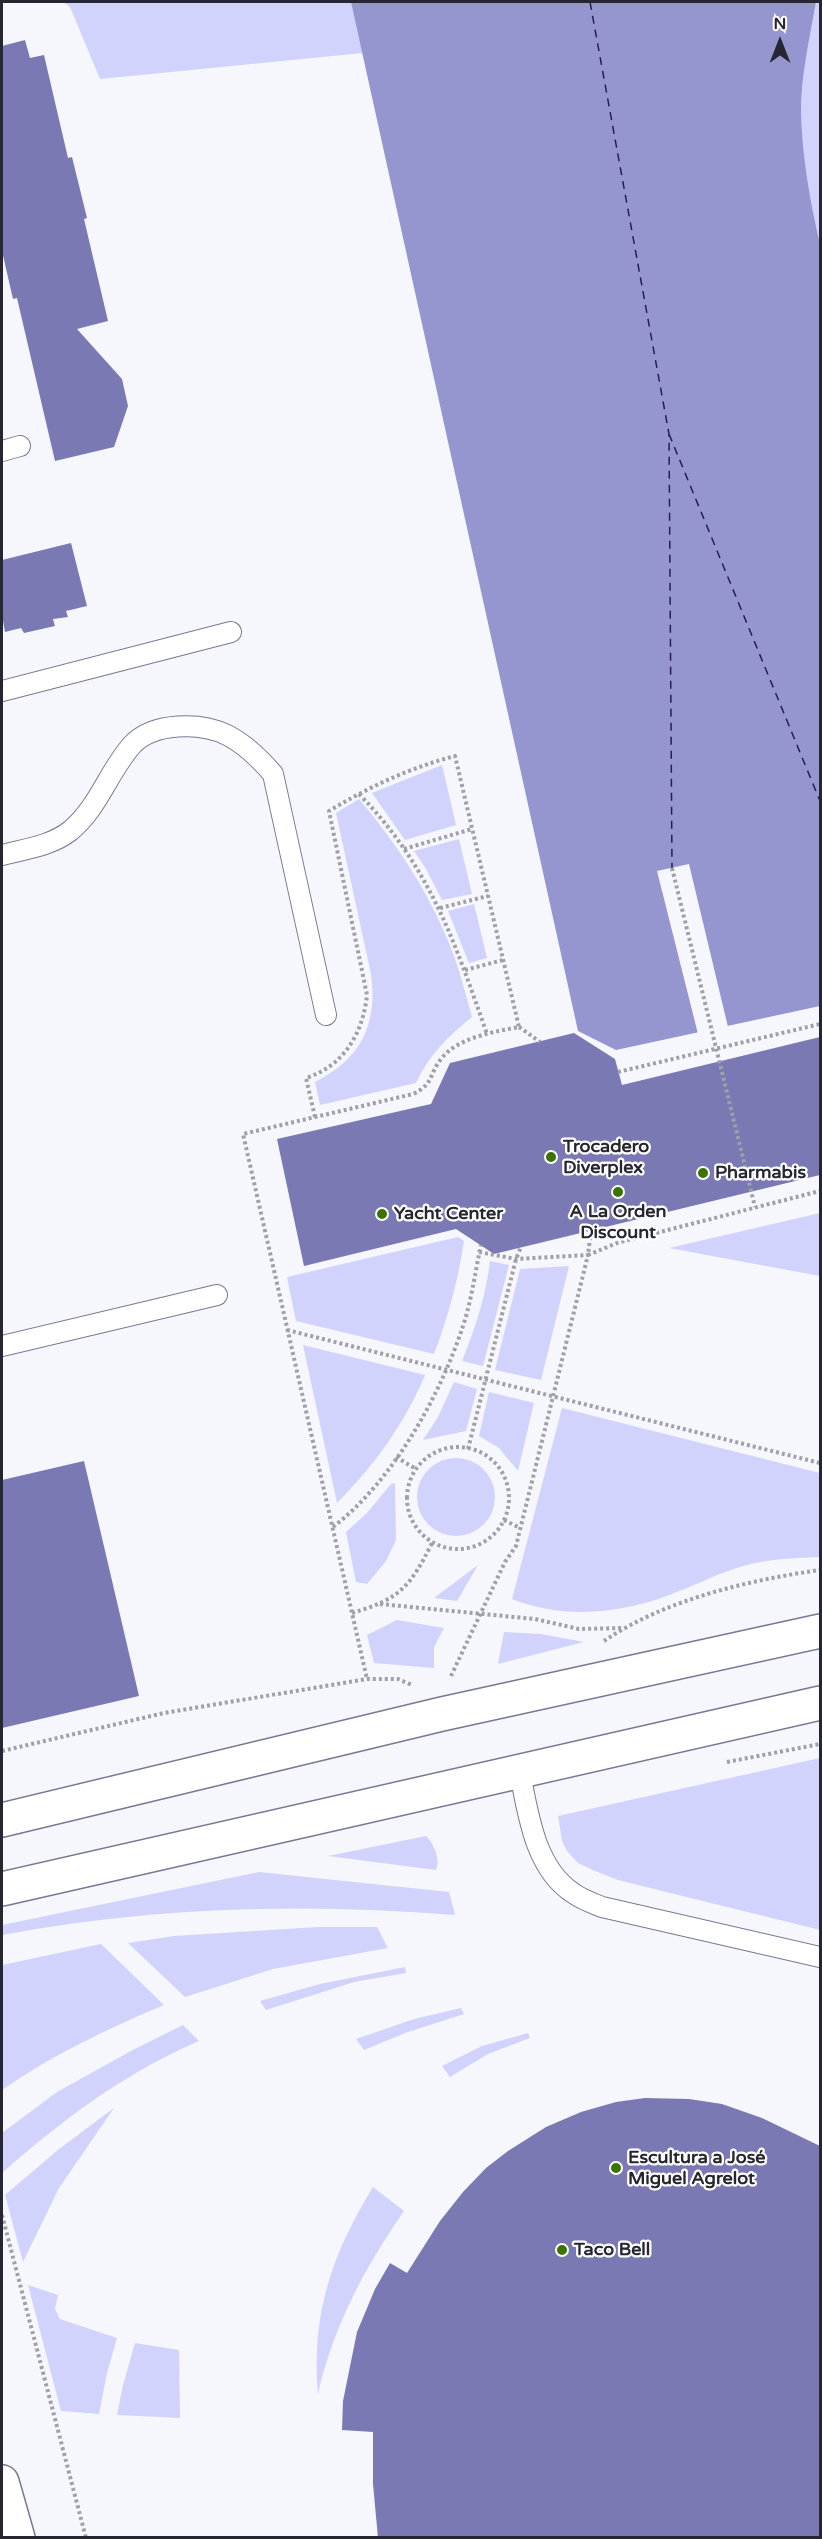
<!DOCTYPE html>
<html>
<head>
<meta charset="utf-8">
<style>
  body { margin:0 }
  #map { position:relative; width:822px; height:2539px; overflow:hidden; background:#f6f6fd; font-family:"Varela Round",sans-serif }
  canvas { display:block }
  .frame { position:absolute; inset:0; border:3px solid #252632; pointer-events:none }
  .north { position:absolute; left:750px; top:12px; width:60px; height:60px; -webkit-text-stroke:4px #fff; paint-order:stroke; rotate:0deg; font-size:16px; font-weight:700; line-height:24px; text-align:center; color:#252632 }
  .north::after { content:''; display:block; margin:auto; width:21px; height:27px; background:#252632; clip-path:polygon(50% 0,100% 100%,50% 72%,0 100%) }
</style>
</head>
<body>
<div id="map">
<canvas width="822" height="2539"></canvas>
<div class="frame"></div>
<div class="north">N</div>
</div>
<script>
const ctx = document.querySelector('canvas').getContext('2d');
ctx.lineJoin = 'round';
function fillPath(path, color) {
  ctx.fillStyle = color;
  ctx.fill(path, 'evenodd');
}
function strokePath(path, color, width, dash) {
  ctx.strokeStyle = color;
  ctx.lineWidth = width;
  ctx.lineCap = dash ? 'butt' : 'round';
  ctx.setLineDash(dash || []);
  ctx.stroke(path);
}
function label(font, color, halo, rows, align = 'center') {
  ctx.font = font + ' "Varela Round",sans-serif';
  ctx.lineWidth = 4.5;
  ctx.setLineDash([]);
  ctx.textBaseline = 'middle';
  ctx.strokeStyle = halo;
  ctx.fillStyle = color;
  for (const [text, x, y, turn = 0] of rows) {
    ctx.save();
    ctx.translate(x, y);
    ctx.rotate((+turn || 0) * Math.PI / 180);
    ctx.textAlign = isNaN(turn) ? turn : align;
    if (halo) ctx.strokeText(text, 0, 0);
    ctx.fillText(text, 0, 0);
    ctx.restore();
  }
}
const green = new Path2D(`
  M 63,2 L 351,2 L 363,53 L 100,79 L 70,7 Z
  M 816,2 L 820,2 L 820,244 C 810,201 802,156 801,111 C 801,75 810,37 816,2 Z
  M 442,765 L 456,825 L 405,840 L 372,793 Z
  M 359,799 C 396,843 427,889 449,943 C 459,967 465,992 472,1017 C 448,1036 429,1055 416,1083 L 320,1105 L 315,1082 C 361,1059 378,1024 371,974 L 336,813 Z
  M 459,839 L 472,894 L 442,900 L 426,869 L 414,851 Z
  M 474,904 L 487,958 L 469,963 L 448,911 Z
  M 820,1213 L 820,1276 L 669,1248 Z
  M 458,1237 L 464,1241 C 458,1281 448,1317 434,1354 L 296,1321 L 287,1277 Z
  M 490,1261 L 509,1265 L 483,1366 L 462,1361 C 475,1329 486,1296 490,1261 Z
  M 569,1266 L 541,1380 L 495,1370 L 520,1269 Z
  M 303,1345 L 425,1375 C 405,1423 374,1466 337,1503 Z
  M 454,1382 L 477,1389 L 466,1431 L 423,1440 L 438,1417 Z
  M 489,1392 L 534,1403 L 518,1471 L 499,1448 L 479,1436 Z
  M 562,1408 L 820,1473 L 820,1557 C 794,1558 768,1559 743,1566 C 722,1572 702,1582 682,1590 C 628,1613 567,1621 512,1599 Z
  M417 1497a39 39 0 1 1 78 0a39 39 0 1 1-78 0Z
  M 395,1483 L 396,1540 L 386,1561 L 367,1584 L 356,1582 L 346,1532 L 367,1513 L 391,1484 Z
  M 478,1565 L 457,1601 L 434,1598 Z
  M 397,1620 L 444,1628 L 434,1647 L 434,1668 L 374,1663 L 367,1635 Z
  M 504,1632 L 541,1634 L 584,1642 L 498,1664 Z
  M 820,1758 L 820,1930 L 618,1880 L 593,1870 L 578,1863 L 567,1851 L 562,1841 L 558,1816 Z
  M 426,1836 C 434,1844 441,1860 436,1870 L 328,1856 Z
  M 259,1872 L 449,1892 L 455,1915 C 301,1903 154,1907 2,1935 L 2,1925 Z
  M 318,1927 L 377,1927 L 388,1948 L 273,1969 L 185,1997 L 128,1943 L 174,1936 Z
  M 101,1944 L 164,2005 C 107,2029 52,2055 2,2090 L 2,1965 Z
  M 405,1967 L 406,1973 L 354,1982 L 266,2010 L 260,2001 L 320,1984 Z
  M 461,2008 L 464,2014 L 405,2033 L 364,2050 L 356,2039 L 414,2019 Z
  M 183,2025 L 199,2041 C 126,2072 62,2120 2,2173 L 2,2133 L 57,2092 L 131,2051 Z
  M 528,2033 L 530,2038 L 488,2054 L 450,2077 L 442,2066 L 482,2046 Z
  M 114,2108 L 59,2188 L 23,2262 L 5,2195 L 59,2149 Z
  M 373,2187 L 404,2211 C 365,2267 333,2327 318,2394 C 311,2314 332,2254 373,2187 Z
  M 28,2285 L 58,2295 L 55,2309 L 60,2319 L 117,2338 L 107,2373 L 99,2414 L 61,2411 Z
  M 135,2343 L 179,2350 L 180,2418 L 117,2415 L 123,2385 Z`);
const water = new Path2D(`
  M 351,2 L 816,2 C 810,37 801,75 801,111 C 802,156 810,201 820,244 L 820,1006 L 616,1050 L 578,1031 Z`);
const pier = new Path2D(`
  M 689,864 L 728,1027 L 698,1034 L 657,871 Z`);
const ferry = new Path2D(`
  M 590,2 L 669,434 L 672,868
  M 669,434 L 820,801`);
const building = new Path2D(`
  M 25,40 L 30,58 L 44,55 L 68,158 L 72,157 L 87,218 L 84,219 L 108,321 L 77,329 L 122,379 L 128,406 L 114,447 L 55,461 L 17,298 L 13,299 L 2,251 L 2,46 Z
  M 71,543 L 87,606 L 66,611 L 68,617 L 53,619 L 55,626 L 24,633 L 21,628 L 5,632 L 2,615 L 2,560 Z
  M 574,1033 L 615,1059 L 622,1085 L 820,1037 L 820,1175 L 494,1254 L 456,1229 L 304,1266 L 277,1139 L 431,1104 L 450,1063 Z
  M 84,1461 L 139,1696 L 2,1728 L 2,1480 Z
  M 645,2098 L 689,2099 L 722,2104 L 762,2118 L 820,2146 L 820,2538 L 378,2538 L 373,2484 L 373,2432 L 342,2430 L 343,2401 L 357,2332 L 375,2289 L 390,2263 L 407,2273 L 440,2221 L 463,2192 L 486,2168 L 508,2151 L 546,2127 L 581,2112 L 616,2102 Z`);
const path = new Path2D(`
  M 359,794 C 430,867 454,940 487,1034
  M 404,849 L 472,829
  M 672,868 L 755,1207
  M 440,908 L 488,896
  M 465,970 L 503,960
  M 519,1027 L 540,1042
  M 618,1072 L 820,1024
  M 315,1117 L 306,1078 C 344,1066 363,1033 367,995 L 329,811 C 369,787 409,768 455,756 L 519,1027 C 494,1032 458,1037 441,1059 C 429,1074 434,1084 413,1094 L 243,1134 L 367,1679
  M 591,1231 L 588,1255 L 617,1243 L 820,1191
  M 287,1330 L 820,1463
  M407 1498a51 51 0 1 1 102 0a51 51 0 1 1-102 0Z
  M 468,1449 L 516,1259 L 521,1247
  M 396,1457 L 416,1469
  M 504,1520 L 520,1528
  M 333,1527 C 393,1481 440,1396 463,1326 C 472,1299 475,1272 481,1245
  M 380,1604 L 535,1619 L 579,1629 L 623,1628
  M 352,1613 C 400,1599 410,1587 432,1543
  M 604,1641 C 664,1600 749,1580 820,1570
  M 451,1676 L 505,1562 L 516,1546 L 588,1255 L 516,1259 L 479,1252
  M 2,1751 L 164,1713 L 367,1679 L 398,1679 L 412,1685
  M 727,1762 L 820,1744
  M 2,2215 L 86,2538`);
const service = new Path2D(`
  M 2,451 L 20,446
  M 2,691 L 231,632
  M 2,855 C 25,849 51,846 70,831 C 99,807 108,772 132,745 C 153,722 201,722 227,735 C 245,744 260,759 273,774 L 326,1015
  M 2,1346 L 217,1295
  M 520,1773 C 528,1814 535,1868 573,1893 C 581,1899 592,1903 602,1907 L 820,1957`);
const minor = new Path2D(`
  M 2,1820 L 442,1714 L 820,1631
  M 2,1889 L 820,1703
  M 2,2482 L 18,2538`);
const markers = [
  [551,1157,6,"#3c7200"],
  [703,1173,6,"#3c7200"],
  [618,1192,6,"#3c7200"],
  [382,1214,6,"#3c7200"],
  [616,2168,6,"#3c7200"],
  [562,2250,6,"#3c7200"]
];
const poiNames = [
  ["Trocadero",563,1147],
  ["Diverplex",563,1168],
  ["Pharmabis",715,1173],
  ["A La Orden",618,1212,"center"],
  ["Discount",618,1233,"center"],
  ["Yacht Center",394,1214],
  ["Escultura a José",628,2158],
  ["Miguel Agrelot",628,2179],
  ["Taco Bell",574,2250]
];
fillPath(green, '#d2d3fc');
fillPath(water, '#9595d0');
fillPath(pier, '#f6f6fd');
strokePath(ferry, '#261b60', 1.5, [8, 6]);
fillPath(building, '#7a79b3');
strokePath(service, '#787896', 22);
strokePath(minor, '#787896', 36);
strokePath(path, '#a0a0a9', 4, [3, 3]);
strokePath(service, '#fff', 20);
strokePath(minor, '#fff', 33);
for (const [x, y, r, color] of markers) {
  const dot = new Path2D();
  dot.arc(x, y, r, 0, 2 * Math.PI);
  ctx.fillStyle = color;
  ctx.fill(dot);
  strokePath(dot, '#fff', 2);
}
label('bold 18px', '#252632', '#fff', poiNames, 'left');
</script>
</body>
</html>
